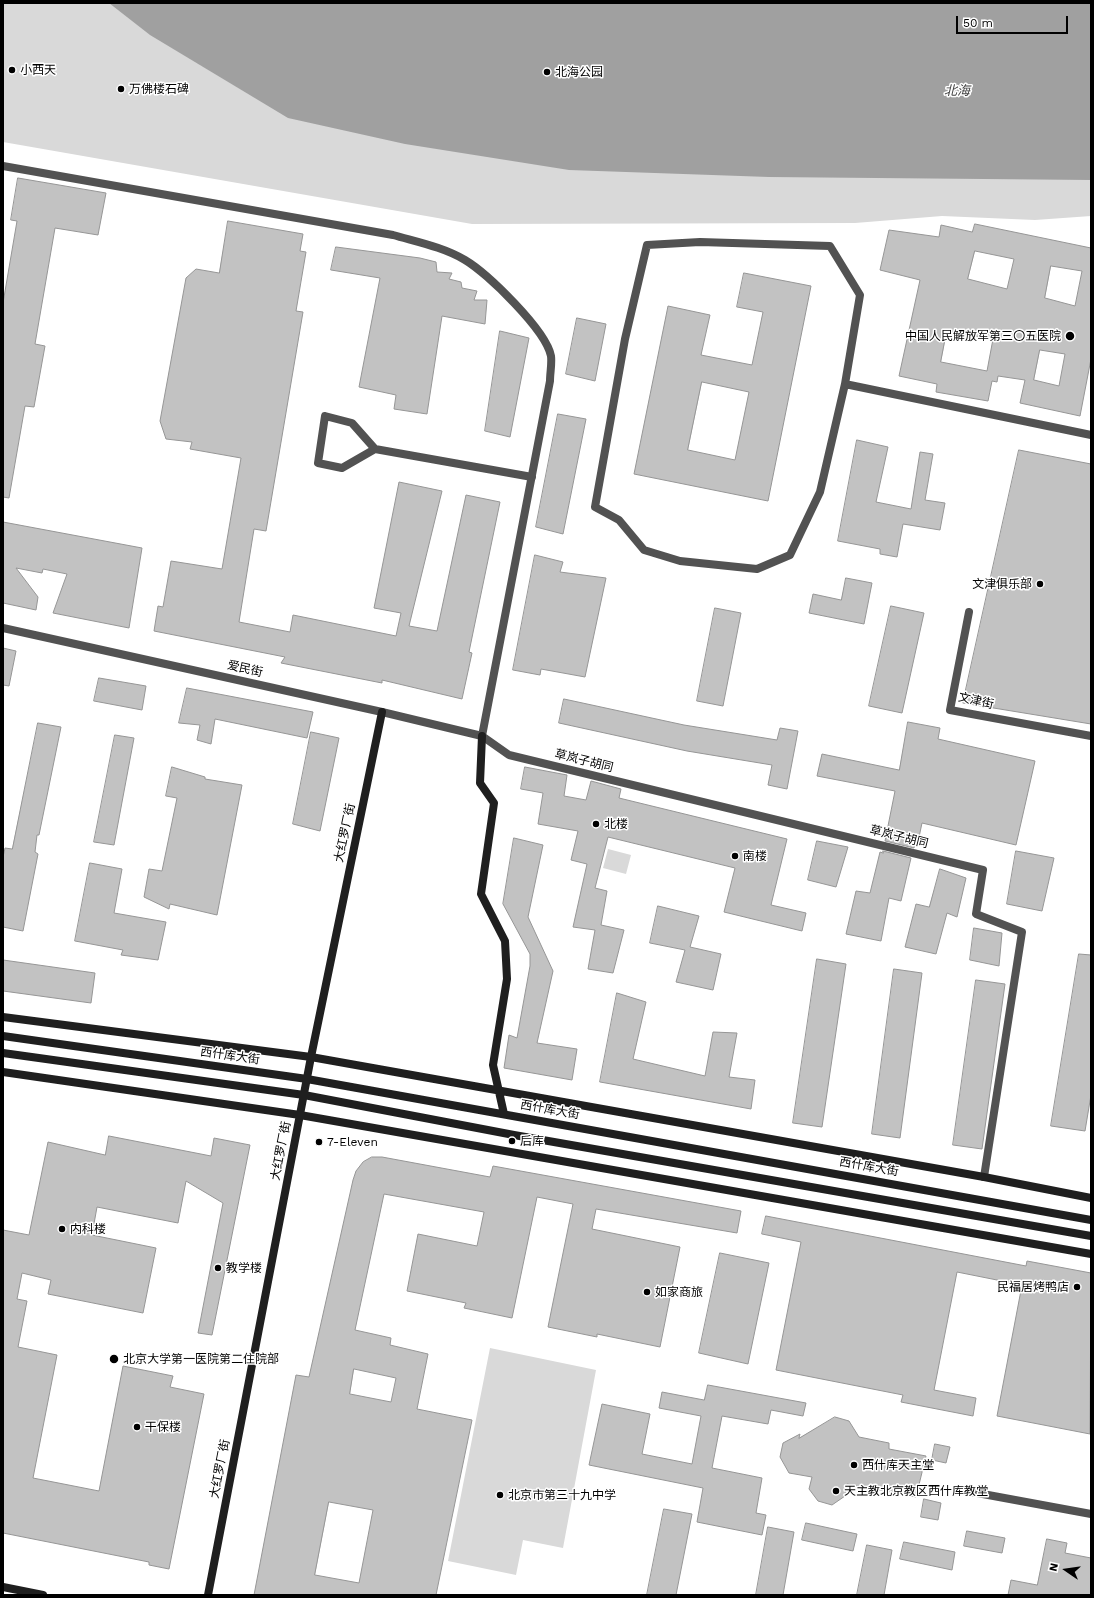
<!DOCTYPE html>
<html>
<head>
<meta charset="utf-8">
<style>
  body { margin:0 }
  #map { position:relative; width:1094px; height:1598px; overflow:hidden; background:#fff; font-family:"Work Sans",sans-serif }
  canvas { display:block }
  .frame { position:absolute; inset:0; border:4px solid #000; pointer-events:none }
  .north { position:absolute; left:1046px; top:1550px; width:40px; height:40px; -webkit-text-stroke:3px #fff; paint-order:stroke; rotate:283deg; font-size:11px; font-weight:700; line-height:16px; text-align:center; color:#000 }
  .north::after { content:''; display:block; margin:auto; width:14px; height:18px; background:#000; clip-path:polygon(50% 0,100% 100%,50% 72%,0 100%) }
  .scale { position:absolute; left:956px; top:16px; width:112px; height:18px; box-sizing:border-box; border:2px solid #000; border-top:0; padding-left:5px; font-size:12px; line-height:14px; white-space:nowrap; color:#000; -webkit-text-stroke:3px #fff; paint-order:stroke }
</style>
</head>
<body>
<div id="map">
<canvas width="1094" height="1598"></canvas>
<div class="frame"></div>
<div class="north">N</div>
<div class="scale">50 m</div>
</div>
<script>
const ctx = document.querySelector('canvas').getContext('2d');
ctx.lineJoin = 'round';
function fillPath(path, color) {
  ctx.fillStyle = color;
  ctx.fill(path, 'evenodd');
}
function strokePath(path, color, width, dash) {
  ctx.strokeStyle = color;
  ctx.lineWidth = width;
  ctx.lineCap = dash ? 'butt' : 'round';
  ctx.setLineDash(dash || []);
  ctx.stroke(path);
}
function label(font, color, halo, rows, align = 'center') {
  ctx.font = font + ' "Work Sans","Noto Sans SC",sans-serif';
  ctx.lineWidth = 3;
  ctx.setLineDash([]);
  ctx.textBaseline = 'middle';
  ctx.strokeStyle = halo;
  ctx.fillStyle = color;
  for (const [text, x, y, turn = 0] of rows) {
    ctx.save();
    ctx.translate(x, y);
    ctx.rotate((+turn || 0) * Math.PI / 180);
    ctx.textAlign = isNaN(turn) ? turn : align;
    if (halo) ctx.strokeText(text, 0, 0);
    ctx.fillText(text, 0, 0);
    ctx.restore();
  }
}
const green = new Path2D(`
  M 3,3 L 1091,3 L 1091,216 L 1035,220 L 942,216 L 855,223 L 472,224 L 3,142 Z
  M 608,849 L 631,855 L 626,874 L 603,868 Z
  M 490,1348 L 596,1370 L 563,1548 L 523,1540 L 516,1575 L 448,1561 Z`);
const water = new Path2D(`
  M 109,3 L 1091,3 L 1091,180 L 769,177 L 569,170 L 405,144 L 288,118 L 150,35 Z`);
const building = new Path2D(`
  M 18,178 L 106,193 L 98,235 L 55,228 L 35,344 L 45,346 L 34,407 L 25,406 L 9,498 L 3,497 L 3,303 L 17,221 L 11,220 Z
  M 228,221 L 303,234 L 300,251 L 306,252 L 296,311 L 303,312 L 266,531 L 254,529 L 239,622 L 290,632 L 293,615 L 396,636 L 401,613 L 374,608 L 399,482 L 442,491 L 409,626 L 437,631 L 466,495 L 500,502 L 469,652 L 472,653 L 462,699 L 382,680 L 382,683 L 281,663 L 285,657 L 154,631 L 158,606 L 163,607 L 171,561 L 222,569 L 241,458 L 190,449 L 192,442 L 166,439 L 160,421 L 186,278 L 196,269 L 219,273 Z
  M 975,224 L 1091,248 L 1091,359 L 1080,416 L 1020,403 L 1025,380 L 998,376 L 997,382 L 992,381 L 988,401 L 936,392 L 937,384 L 899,376 L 920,280 L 880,270 L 889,230 L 939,237 L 941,225 L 972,232 ZM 975,251 L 1014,259 L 1007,289 L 968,279 ZM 1051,266 L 1082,271 L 1075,306 L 1045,298 ZM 947,331 L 993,339 L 987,371 L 941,362 ZM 1040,350 L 1065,354 L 1059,386 L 1034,380 Z
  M 336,247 L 420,258 L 436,262 L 437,272 L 452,273 L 449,279 L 461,282 L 462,288 L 477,291 L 474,300 L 487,300 L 485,324 L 442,316 L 427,414 L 394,409 L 396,395 L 359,387 L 380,278 L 331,270 Z
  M 744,273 L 811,286 L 768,501 L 634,474 L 668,306 L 710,315 L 701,355 L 752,365 L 763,312 L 737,307 ZM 702,382 L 749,392 L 735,460 L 688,450 Z
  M 577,318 L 606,324 L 595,381 L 566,374 Z
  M 500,331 L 529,338 L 510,437 L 485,431 Z
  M 558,414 L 586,419 L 563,534 L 536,527 Z
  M 857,440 L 888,447 L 876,502 L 911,509 L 920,452 L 933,454 L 925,500 L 945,503 L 940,530 L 903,524 L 897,557 L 880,554 L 880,549 L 838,541 Z
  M 1019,450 L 1091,464 L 1091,724 L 963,703 Z
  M 3,522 L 142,548 L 129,628 L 53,613 L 67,574 L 43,569 L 42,573 L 16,568 L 38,597 L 36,610 L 3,603 Z
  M 535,555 L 563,562 L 560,572 L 606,578 L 585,677 L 541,669 L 540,675 L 513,670 Z
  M 846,578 L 872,583 L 864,624 L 809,613 L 813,594 L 841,600 Z
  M 891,606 L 924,613 L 902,713 L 869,706 Z
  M 715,608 L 741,613 L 723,706 L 697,701 Z
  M 3,648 L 16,651 L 9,686 L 3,685 Z
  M 99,678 L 146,686 L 142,710 L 94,701 Z
  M 187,688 L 313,712 L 307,738 L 215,719 L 211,744 L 197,740 L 200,725 L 179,723 Z
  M 564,699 L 684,725 L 777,740 L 780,728 L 798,731 L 787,789 L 768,785 L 772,765 L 687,751 L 559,723 Z
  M 908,722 L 940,728 L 938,739 L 1035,761 L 1016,845 L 922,823 L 918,842 L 915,842 L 914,848 L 885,841 L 895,791 L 817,776 L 822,754 L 899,770 Z
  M 38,723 L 61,727 L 39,835 L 37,835 L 35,852 L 38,854 L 23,931 L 3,927 L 3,857 L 5,848 L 12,849 Z
  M 311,732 L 339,738 L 320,831 L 293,824 Z
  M 115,735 L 134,738 L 114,845 L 94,842 Z
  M 172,767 L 205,777 L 205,779 L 242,785 L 217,915 L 170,904 L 169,909 L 144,897 L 149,869 L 162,871 L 177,798 L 166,796 Z
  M 525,767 L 567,775 L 564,796 L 586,800 L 591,781 L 621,789 L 619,798 L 787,839 L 771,905 L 806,913 L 802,931 L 724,912 L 735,868 L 608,837 L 595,888 L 607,891 L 601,925 L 624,930 L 613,973 L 588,969 L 595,930 L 573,927 L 587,864 L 571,860 L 578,831 L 538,824 L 543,793 L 521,789 Z
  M 514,838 L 543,845 L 528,917 L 553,971 L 537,1043 L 577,1049 L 572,1080 L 504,1068 L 509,1035 L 517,1038 L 530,966 L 530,954 L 503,904 Z
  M 817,841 L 848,847 L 836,887 L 808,880 Z
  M 883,851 L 911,858 L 901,901 L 889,898 L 881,941 L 846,934 L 856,891 L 870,893 L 880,852 L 883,853 Z
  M 1016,851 L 1054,858 L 1042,911 L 1007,904 Z
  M 90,863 L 122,869 L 114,913 L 166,922 L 158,960 L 121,955 L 123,950 L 75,941 Z
  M 940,869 L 966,878 L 957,917 L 947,913 L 936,954 L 905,947 L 916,904 L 929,907 Z
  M 658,906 L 699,916 L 690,947 L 721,954 L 713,990 L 676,982 L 685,950 L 650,943 Z
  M 974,928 L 1002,933 L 999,966 L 970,960 Z
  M 1079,954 L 1091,955 L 1091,1095 L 1085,1131 L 1051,1126 Z
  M 817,959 L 846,964 L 822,1127 L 793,1123 Z
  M 3,960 L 95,973 L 91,1003 L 3,991 Z
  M 894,969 L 922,973 L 900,1138 L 872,1134 Z
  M 976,980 L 1005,984 L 982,1149 L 953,1145 Z
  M 617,993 L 646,1002 L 633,1059 L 705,1076 L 713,1032 L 737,1033 L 729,1077 L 755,1080 L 751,1109 L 600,1082 Z
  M 109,1136 L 211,1156 L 214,1138 L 250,1145 L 212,1335 L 198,1333 L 223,1203 L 186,1181 L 178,1223 L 97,1207 L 92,1235 L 156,1248 L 143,1313 L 48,1294 L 51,1280 L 22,1273 L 17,1299 L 27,1301 L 18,1347 L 57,1355 L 33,1478 L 99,1491 L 123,1366 L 173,1376 L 170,1387 L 204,1394 L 169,1569 L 149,1565 L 149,1562 L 3,1533 L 3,1230 L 29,1235 L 48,1142 L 105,1155 Z
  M 372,1157 L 382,1157 L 490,1177 L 493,1166 L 741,1211 L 737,1233 L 596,1209 L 592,1229 L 680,1247 L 660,1347 L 597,1334 L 597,1337 L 548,1327 L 573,1204 L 537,1197 L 512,1318 L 464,1308 L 466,1303 L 407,1291 L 418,1234 L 477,1246 L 484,1212 L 384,1194 L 355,1330 L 391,1338 L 390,1345 L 428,1354 L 417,1409 L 472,1420 L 436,1595 L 254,1595 L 296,1375 L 309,1377 L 353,1180 L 356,1171 L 363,1162 ZM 354,1369 L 396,1378 L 391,1402 L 350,1394 ZM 329,1502 L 373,1510 L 359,1583 L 315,1575 Z
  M 766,1216 L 1026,1266 L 1027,1261 L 1091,1273 L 1090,1434 L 997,1416 L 1022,1285 L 957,1272 L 934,1390 L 976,1398 L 973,1416 L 901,1402 L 903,1395 L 776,1370 L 801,1242 L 762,1234 Z
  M 720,1253 L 769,1263 L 748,1364 L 699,1353 Z
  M 708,1385 L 806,1403 L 803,1416 L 771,1410 L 768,1424 L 722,1416 L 712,1468 L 762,1478 L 756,1513 L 766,1515 L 762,1535 L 697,1522 L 703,1488 L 589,1465 L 602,1404 L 650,1414 L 642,1454 L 692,1464 L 701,1416 L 659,1408 L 662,1392 L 704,1400 Z
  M 835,1417 L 849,1421 L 859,1437 L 889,1443 L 889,1449 L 926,1456 L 916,1497 L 847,1484 L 845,1496 L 832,1505 L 818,1501 L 809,1489 L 812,1477 L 789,1473 L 780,1457 L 783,1443 L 800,1434 L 799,1438 Z
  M 935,1444 L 950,1447 L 946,1463 L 932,1460 Z
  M 924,1499 L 941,1503 L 938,1520 L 921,1517 Z
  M 664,1509 L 692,1514 L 676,1595 L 647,1595 Z
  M 806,1523 L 857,1534 L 853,1551 L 802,1540 Z
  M 768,1527 L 794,1532 L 783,1595 L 756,1595 Z
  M 967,1531 L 1005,1538 L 1002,1553 L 964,1546 Z
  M 1047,1539 L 1067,1543 L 1065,1553 L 1091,1558 L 1091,1595 L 1008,1595 L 1011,1580 L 1037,1585 Z
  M 904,1542 L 955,1552 L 952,1570 L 900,1559 Z
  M 867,1545 L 892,1550 L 884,1595 L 857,1595 Z`);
const street = new Path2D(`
  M 3,166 L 393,235 C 417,242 443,247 465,260 C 487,273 546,330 551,356 C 552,364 550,373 550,381 L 482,736
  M 845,384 L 820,492 L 790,555 L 757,569 L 680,561 L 644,550 L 619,520 L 595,507 L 625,339 L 647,245 L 700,242 L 830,246 L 860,295 L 845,384 L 1091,435
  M 375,449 L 342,468 L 318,463 L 325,416 L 352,423 L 375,449 L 532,477
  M 969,612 L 950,710 L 1091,736
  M 3,628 L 382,712 L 482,736 L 509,755 L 983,870 L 976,914 L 1022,932 L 984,1177
  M 961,1490 L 1091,1514`);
const secondary = new Path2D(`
  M 482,736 L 480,783 L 494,803 L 481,894 L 505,941 L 507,979 L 493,1065 L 504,1114
  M 3,1017 L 311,1057 L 984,1177 L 1091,1198
  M 3,1036 L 307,1079 L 1091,1220
  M 3,1053 L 304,1095 L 514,1135 L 1091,1236
  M 3,1072 L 300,1115 L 1091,1254
  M 3,1587 L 43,1595
  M 208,1595 L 311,1057 L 382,712`);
const markers = [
  [12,70,4,"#000"],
  [547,72,4,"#000"],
  [121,89,4,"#000"],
  [1070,336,5,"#000"],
  [1040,584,4,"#000"],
  [596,824,4,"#000"],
  [735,856,4,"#000"],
  [512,1141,4,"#000"],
  [319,1142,4,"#000"],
  [62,1229,4,"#000"],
  [218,1268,4,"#000"],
  [1077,1287,4,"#000"],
  [647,1292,4,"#000"],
  [114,1359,5,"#000"],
  [137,1427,4,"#000"],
  [854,1465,4,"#000"],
  [836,1491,4,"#000"],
  [500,1495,4,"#000"]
];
const poiNames = [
  ["小西天",20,70],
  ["北海公园",555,72],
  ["万佛楼石碑",129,89],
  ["中国人民解放军第三〇五医院",1061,336,"right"],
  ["文津俱乐部",1032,584,"right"],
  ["北楼",604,824],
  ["南楼",743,856],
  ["后库",520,1141],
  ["7-Eleven",327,1142],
  ["内科楼",70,1229],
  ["教学楼",226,1268],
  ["民福居烤鸭店",1069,1287,"right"],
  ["如家商旅",655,1292],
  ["北京大学第一医院第二住院部",123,1359],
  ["干保楼",145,1427],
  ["西什库天主堂",862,1465],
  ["天主教北京教区西什库教堂",844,1491],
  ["北京市第三十九中学",508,1495]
];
const streetNames = [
  ["爱民街",245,669,13],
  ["文津街",976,701,13],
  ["草岚子胡同",584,761,14],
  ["大红罗厂街",345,833,-78],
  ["草岚子胡同",899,837,14],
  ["西什库大街",230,1056,8],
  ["西什库大街",550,1110,10],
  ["大红罗厂街",281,1151,-79],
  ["西什库大街",869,1167,10],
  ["大红罗厂街",220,1469,-79]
];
const waterNames = [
  ["北海",957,91]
];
fillPath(green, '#d9d9d9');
fillPath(water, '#a0a0a0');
fillPath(building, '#c2c2c2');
strokePath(building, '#969696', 1);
strokePath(street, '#525252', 8);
strokePath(secondary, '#1f1f1f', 8);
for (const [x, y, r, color] of markers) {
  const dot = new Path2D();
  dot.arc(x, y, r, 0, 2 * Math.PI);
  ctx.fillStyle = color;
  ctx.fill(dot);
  strokePath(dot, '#fff', 1.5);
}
label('12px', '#000', '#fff', poiNames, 'left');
label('12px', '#000', '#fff', streetNames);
label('italic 13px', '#414141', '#fff', waterNames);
</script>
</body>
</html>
